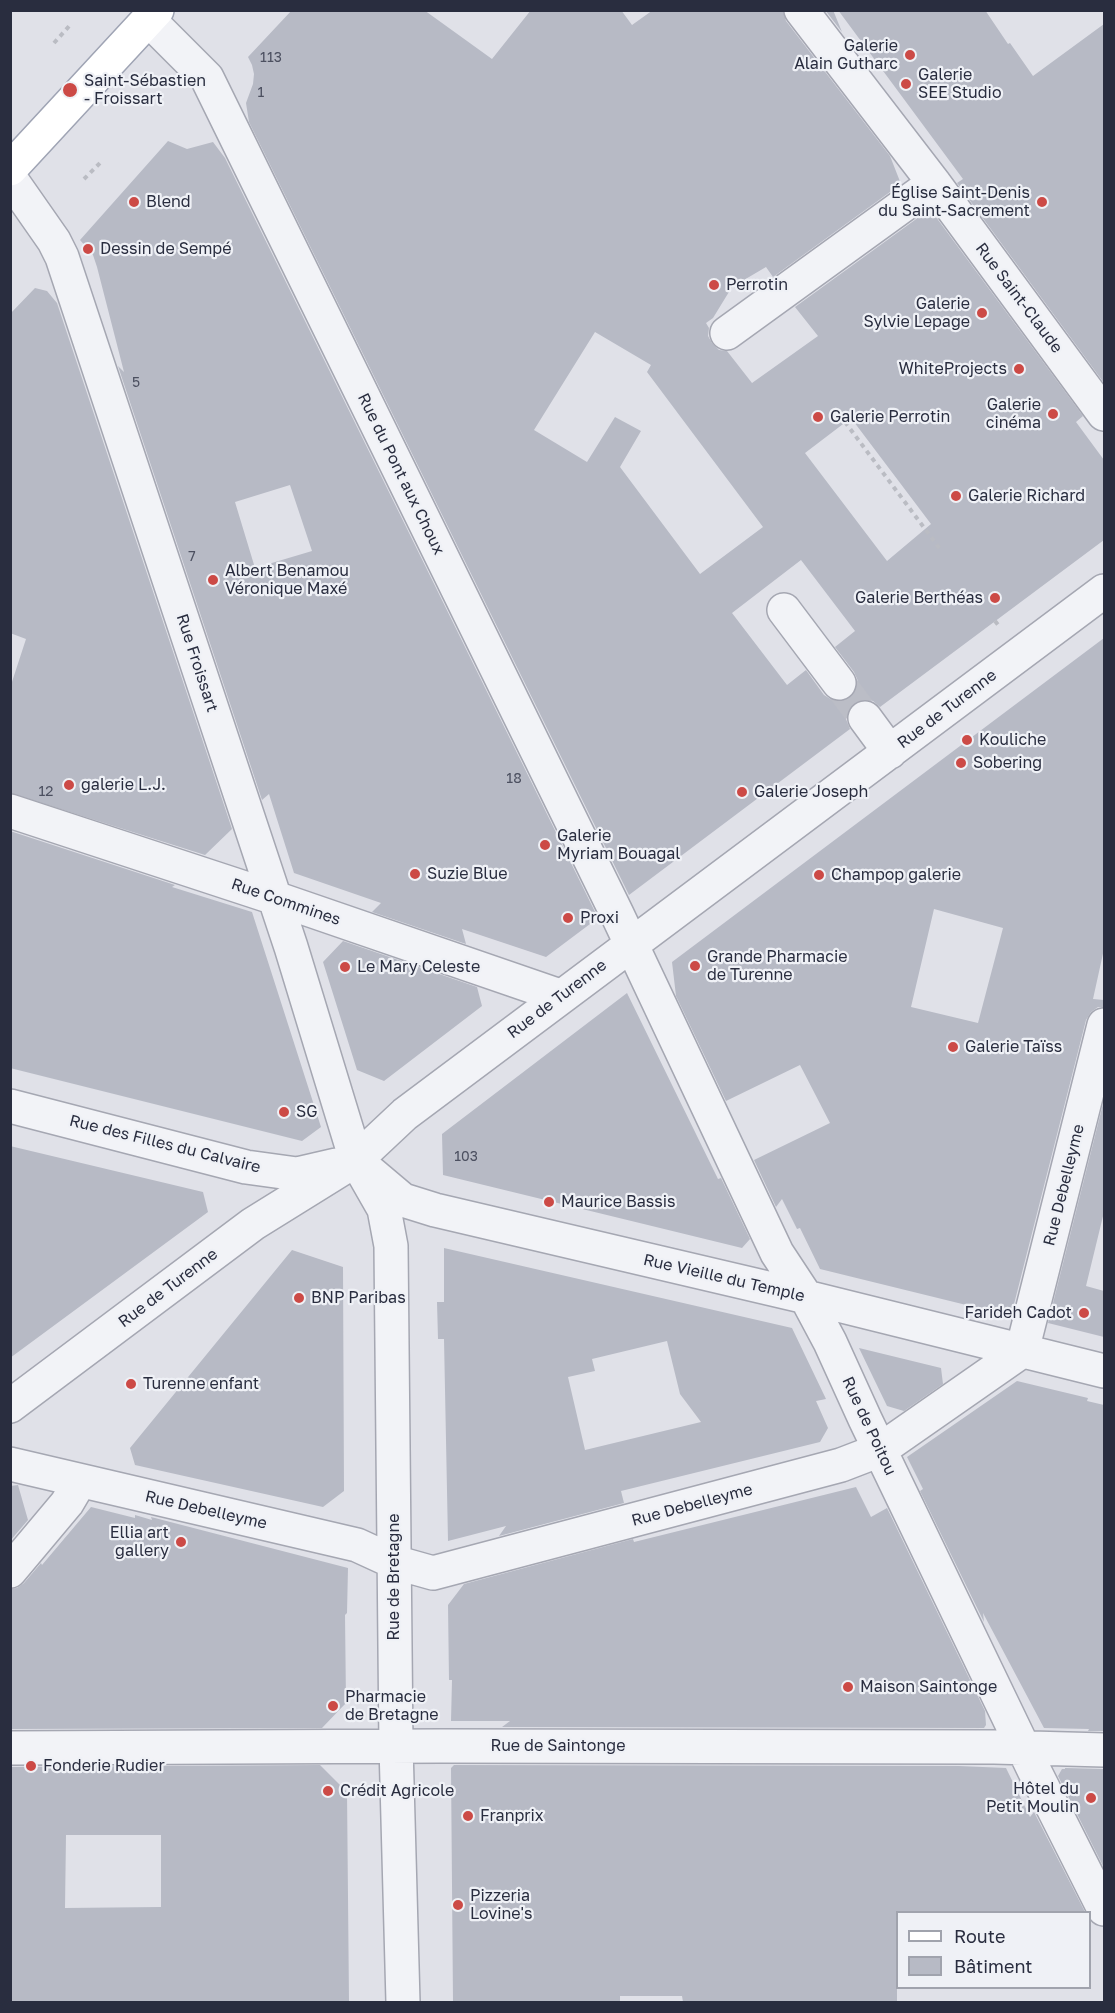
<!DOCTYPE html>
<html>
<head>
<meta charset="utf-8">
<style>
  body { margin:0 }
  #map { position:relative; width:1115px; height:2013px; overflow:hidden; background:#e0e1e8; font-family:"Golos Text",sans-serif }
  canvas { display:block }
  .frame { position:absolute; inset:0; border:12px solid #292d3f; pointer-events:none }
  .legend { position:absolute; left:896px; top:1911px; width:195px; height:78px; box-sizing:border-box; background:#eff1f6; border:2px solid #a0a3ad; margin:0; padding:8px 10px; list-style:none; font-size:18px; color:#292d3f }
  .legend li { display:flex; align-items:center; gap:12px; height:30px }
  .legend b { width:30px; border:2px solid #a0a3ad }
</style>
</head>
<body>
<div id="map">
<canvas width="1115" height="2013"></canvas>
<div class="frame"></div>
<ul class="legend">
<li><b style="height:8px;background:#fff"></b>Route</li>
<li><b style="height:16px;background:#b7bac5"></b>Bâtiment</li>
</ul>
</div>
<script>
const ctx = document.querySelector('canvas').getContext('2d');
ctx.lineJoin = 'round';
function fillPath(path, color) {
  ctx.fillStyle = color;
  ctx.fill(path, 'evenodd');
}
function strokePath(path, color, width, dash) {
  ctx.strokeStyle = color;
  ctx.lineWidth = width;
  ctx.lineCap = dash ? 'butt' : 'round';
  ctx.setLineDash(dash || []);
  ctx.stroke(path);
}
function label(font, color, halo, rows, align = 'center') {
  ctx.font = font + ' "Golos Text",sans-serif';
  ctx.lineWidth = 4.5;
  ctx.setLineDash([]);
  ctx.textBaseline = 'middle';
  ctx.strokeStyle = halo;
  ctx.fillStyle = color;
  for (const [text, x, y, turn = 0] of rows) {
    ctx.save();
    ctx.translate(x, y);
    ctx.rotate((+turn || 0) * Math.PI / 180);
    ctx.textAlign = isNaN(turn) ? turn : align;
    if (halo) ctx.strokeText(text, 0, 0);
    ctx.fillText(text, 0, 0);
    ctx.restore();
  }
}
const building = new Path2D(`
  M 292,10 L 424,10 L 492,59 L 531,10 L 621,10 L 632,25 L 653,10 L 783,10 L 786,21 L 890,156 L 901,184 L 773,277 L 766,267 L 732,287 L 713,318 L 706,323 L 709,328 L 708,336 L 712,343 L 719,350 L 727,351 L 752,383 L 818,336 L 795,307 L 930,209 L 1083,416 L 1076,422 L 1104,460 L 1104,540 L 880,707 L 873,701 L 864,699 L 853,703 L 848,710 L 846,719 L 850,729 L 629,895 L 249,122 L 246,103 L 253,84 L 254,74 L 252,65 L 248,57 ZM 595,332 L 651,365 L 647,372 L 763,527 L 700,574 L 620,467 L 641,431 L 615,417 L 587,462 L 534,430 ZM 851,418 L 931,524 L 887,561 L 805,453 ZM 801,560 L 855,631 L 835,647 L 854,672 L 858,681 L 856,691 L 850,698 L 842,701 L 832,700 L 824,695 L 806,670 L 787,685 L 732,613 Z
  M 825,10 L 833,10 L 842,32 Z
  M 838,10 L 985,10 L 1008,44 L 1010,43 L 1033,76 L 1104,24 L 1104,383 L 957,183 L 963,179 Z
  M 168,141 L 187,149 L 213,142 L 225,158 L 598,918 L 546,957 L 462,929 L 466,944 L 372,912 L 381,903 L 294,873 L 269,794 L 262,800 L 118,366 L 124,372 L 97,267 L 93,255 L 80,240 ZM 290,485 L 312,551 L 255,568 L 235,502 Z
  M 35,288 L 47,291 L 57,303 L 232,829 L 205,855 L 10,793 L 10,688 L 26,639 L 10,633 L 10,314 Z
  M 1104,638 L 1104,949 L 1093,999 L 1104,1000 L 1104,1007 L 1098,1007 L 1091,1012 L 1086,1020 L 1011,1316 L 820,1269 L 800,1228 L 797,1229 L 782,1199 L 776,1207 L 754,1160 L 830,1123 L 800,1065 L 726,1101 L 676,996 L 672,962 ZM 934,909 L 1003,928 L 978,1023 L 911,1007 Z
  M 10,831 L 175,885 L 172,887 L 252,912 L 321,1127 L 302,1141 L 10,1068 Z
  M 343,941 L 477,987 L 482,1006 L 384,1081 L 357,1070 L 323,962 Z
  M 627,993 L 718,1179 L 721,1178 L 750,1239 L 742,1248 L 443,1175 L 442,1134 Z
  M 1104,1100 L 1104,1212 L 1086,1286 L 1104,1291 L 1104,1337 L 1048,1323 Z
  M 10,1146 L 203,1192 L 208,1212 L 10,1358 Z
  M 444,1248 L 792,1328 L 826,1399 L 816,1401 L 828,1428 L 820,1442 L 621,1491 L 624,1503 L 499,1536 L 506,1526 L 448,1541 L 444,1339 L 438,1339 L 437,1302 L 444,1302 ZM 667,1341 L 680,1394 L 701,1422 L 585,1450 L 568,1377 L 595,1371 L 592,1359 Z
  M 292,1250 L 343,1267 L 344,1491 L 323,1507 L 135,1465 L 130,1448 Z
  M 859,1348 L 941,1368 L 943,1384 L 904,1411 L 887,1406 Z
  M 1017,1381 L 1088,1398 L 1087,1401 L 1104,1405 L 1104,1731 L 1088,1731 L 1089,1729 L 1044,1728 L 983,1613 L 984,1622 L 920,1491 L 923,1489 L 907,1457 Z
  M 18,1485 L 28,1520 L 10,1541 L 10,1486 Z
  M 856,1487 L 871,1517 L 887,1508 L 985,1711 L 986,1725 L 984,1728 L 502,1727 L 510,1721 L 451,1721 L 452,1680 L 449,1680 L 448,1605 L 464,1584 L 633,1539 L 634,1542 Z
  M 91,1507 L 135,1518 L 135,1515 L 152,1520 L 151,1517 L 348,1568 L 347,1613 L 345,1615 L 346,1703 L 322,1728 L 10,1729 L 10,1589 L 17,1588 L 24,1583 L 41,1563 L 42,1565 Z
  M 320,1765 L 347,1792 L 349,2002 L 10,2002 L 10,1767 ZM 66,1835 L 161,1835 L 161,1907 L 65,1908 Z
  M 454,1765 L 959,1766 L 1006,1768 L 1030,1817 L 1034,1812 L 1085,1912 L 897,1912 L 897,2002 L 683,2002 L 682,1996 L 620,1996 L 620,2002 L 453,2002 L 451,1768 Z
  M 1065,1768 L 1104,1769 L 1104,1868 L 1058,1776 L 1062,1769 L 1065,1769 Z`);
const minorTunnel = new Path2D(`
  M 839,683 L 865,718`);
const path = new Path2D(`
  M 54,43 L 71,24
  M 84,179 L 102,161
  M 845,422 L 940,549
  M 995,621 L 999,626`);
const minor = new Path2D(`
  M 801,10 L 934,183 L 1104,414
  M 149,20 L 207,78 L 617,914 L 777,1253 L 806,1297 L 830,1342 L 865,1419 L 1034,1770 L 1104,1909
  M 10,178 L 54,241 L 62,257 L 291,947 L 356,1160 L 384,1209 L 391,1246 L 396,1746 L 403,2002
  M 727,333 L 934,183
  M 784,610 L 839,683
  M 865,718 L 890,752
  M 10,811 L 275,898 L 560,996
  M 10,1106 L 246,1167 L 297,1174 L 336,1165
  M 371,1173 L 403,1200 L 435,1210 L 806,1297 L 1104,1371
  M 10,1406 L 253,1224 L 356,1160 L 405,1114 L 1104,591
  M 10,1464 L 357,1545 L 394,1562 L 433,1573 L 841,1465 L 880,1450 L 1022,1351 L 1104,1025
  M 10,1571 L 67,1503 L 80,1481
  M 10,1748 L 441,1746 L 994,1747 L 1104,1750`);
const major = new Path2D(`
  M 10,169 L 157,10`);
const markers = [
  [910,55,6,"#cc4a46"],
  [906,84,6,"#cc4a46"],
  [70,90,8,"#cc4a46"],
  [134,202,6,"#cc4a46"],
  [1042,202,6,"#cc4a46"],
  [88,249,6,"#cc4a46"],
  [714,285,6,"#cc4a46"],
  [982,313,6,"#cc4a46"],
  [1019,369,6,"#cc4a46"],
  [1053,414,6,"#cc4a46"],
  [818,417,6,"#cc4a46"],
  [956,496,6,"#cc4a46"],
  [213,580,6,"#cc4a46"],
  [995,598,6,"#cc4a46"],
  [967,740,6,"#cc4a46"],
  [961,763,6,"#cc4a46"],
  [69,785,6,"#cc4a46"],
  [742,792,6,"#cc4a46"],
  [545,845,6,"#cc4a46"],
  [415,874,6,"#cc4a46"],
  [819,875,6,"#cc4a46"],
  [568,918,6,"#cc4a46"],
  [695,966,6,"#cc4a46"],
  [345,967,6,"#cc4a46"],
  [953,1047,6,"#cc4a46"],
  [284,1112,6,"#cc4a46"],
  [549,1202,6,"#cc4a46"],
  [299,1298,6,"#cc4a46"],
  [1084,1313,6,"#cc4a46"],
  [131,1384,6,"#cc4a46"],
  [181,1542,6,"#cc4a46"],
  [848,1687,6,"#cc4a46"],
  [333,1706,6,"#cc4a46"],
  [31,1766,6,"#cc4a46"],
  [328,1791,6,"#cc4a46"],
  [1091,1798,6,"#cc4a46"],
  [468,1816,6,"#cc4a46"],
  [458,1905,6,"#cc4a46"]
];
const numberNames = [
  ["113",271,58],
  ["1",261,93],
  ["5",136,383],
  ["7",192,557],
  ["18",514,779],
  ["12",46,792],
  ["103",466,1157]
];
const poiNames = [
  ["Galerie",898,46,"right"],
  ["Alain Gutharc",898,64,"right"],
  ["Galerie",918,75],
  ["SEE Studio",918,93],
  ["Saint-Sébastien",84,81],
  ["- Froissart",84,99],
  ["Église Saint-Denis",1030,193,"right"],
  ["du Saint-Sacrement",1030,211,"right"],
  ["Blend",146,202],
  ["Dessin de Sempé",100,249],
  ["Perrotin",726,285],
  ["Galerie",970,304,"right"],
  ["Sylvie Lepage",970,322,"right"],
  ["WhiteProjects",1007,369,"right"],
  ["Galerie",1041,405,"right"],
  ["cinéma",1041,423,"right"],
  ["Galerie Perrotin",830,417],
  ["Galerie Richard",968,496],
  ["Albert Benamou",225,571],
  ["Véronique Maxé",225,589],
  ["Galerie Berthéas",983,598,"right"],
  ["Kouliche",979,740],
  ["Sobering",973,763],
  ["galerie L.J.",81,785],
  ["Galerie Joseph",754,792],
  ["Galerie",557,836],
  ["Myriam Bouagal",557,854],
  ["Suzie Blue",427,874],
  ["Champop galerie",831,875],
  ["Proxi",580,918],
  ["Grande Pharmacie",707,957],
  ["de Turenne",707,975],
  ["Le Mary Celeste",357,967],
  ["Galerie Taïss",965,1047],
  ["SG",296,1112],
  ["Maurice Bassis",561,1202],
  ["BNP Paribas",311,1298],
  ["Farideh Cadot",1072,1313,"right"],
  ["Turenne enfant",143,1384],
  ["Ellia art",169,1533,"right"],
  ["gallery",169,1551,"right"],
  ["Maison Saintonge",860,1687],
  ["Pharmacie",345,1697],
  ["de Bretagne",345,1715],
  ["Fonderie Rudier",43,1766],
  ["Hôtel du",1079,1789,"right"],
  ["Petit Moulin",1079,1807,"right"],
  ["Crédit Agricole",340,1791],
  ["Franprix",480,1816],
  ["Pizzeria",470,1896],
  ["Lovine's",470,1914]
];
const streetNames = [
  ["Rue Saint-Claude",1019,298,53],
  ["Rue du Pont aux Choux",401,474,64],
  ["Rue Froissart",197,663,72],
  ["Rue de Turenne",947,709,-37],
  ["Rue Commines",286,902,19],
  ["Rue de Turenne",557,999,-37],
  ["Rue des Filles du Calvaire",165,1144,14],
  ["Rue Debelleyme",1064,1185,-76],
  ["Rue Vieille du Temple",724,1278,13],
  ["Rue de Turenne",168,1288,-37],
  ["Rue de Poitou",869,1426,65],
  ["Rue Debelleyme",692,1505,-15],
  ["Rue Debelleyme",206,1510,13],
  ["Rue de Bretagne",394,1577,-90],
  ["Rue de Saintonge",558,1746]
];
fillPath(building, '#b7bac5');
strokePath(minorTunnel, '#bbbdc6', 33, [33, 16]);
strokePath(minor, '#a5a7b2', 36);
strokePath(major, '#9fa4b4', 36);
strokePath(path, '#babcc3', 4, [4.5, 4.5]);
strokePath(minor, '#f2f3f7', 33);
strokePath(major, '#fff', 33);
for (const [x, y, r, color] of markers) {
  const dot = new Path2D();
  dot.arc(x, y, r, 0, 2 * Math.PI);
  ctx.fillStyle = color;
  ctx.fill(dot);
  strokePath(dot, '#eff1f6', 2);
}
label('14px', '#4c5060', null, numberNames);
label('16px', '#292d3f', '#eff1f6', poiNames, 'left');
label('16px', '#292d3f', '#eff1f6', streetNames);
</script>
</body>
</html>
